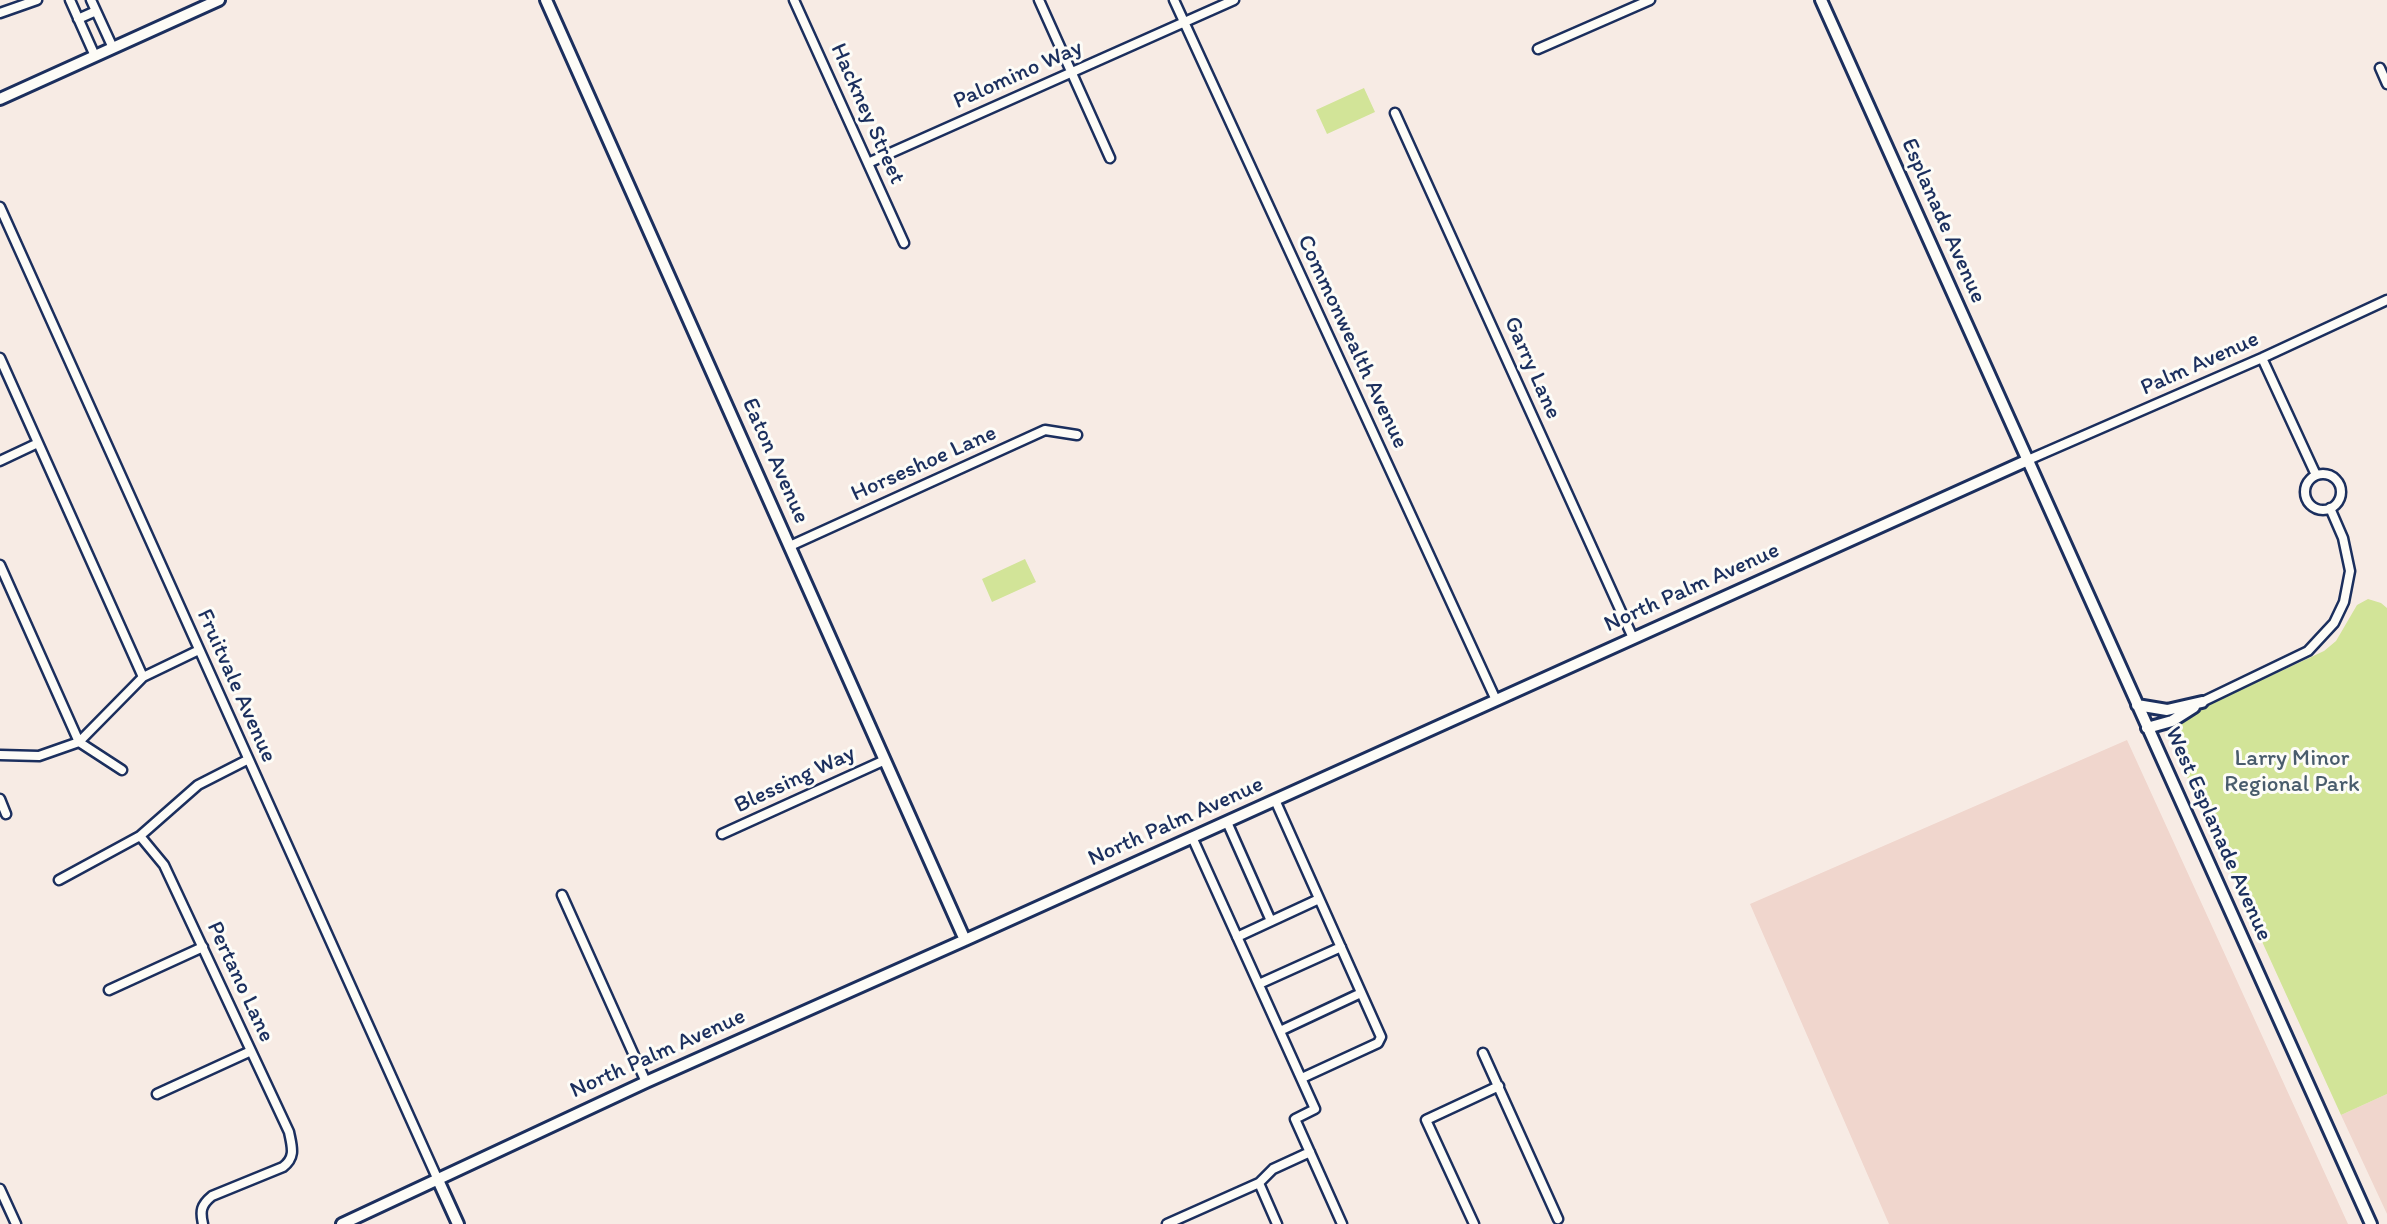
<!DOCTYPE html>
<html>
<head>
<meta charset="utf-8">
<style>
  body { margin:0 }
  canvas { display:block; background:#f7ebe4 }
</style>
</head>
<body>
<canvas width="2387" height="1224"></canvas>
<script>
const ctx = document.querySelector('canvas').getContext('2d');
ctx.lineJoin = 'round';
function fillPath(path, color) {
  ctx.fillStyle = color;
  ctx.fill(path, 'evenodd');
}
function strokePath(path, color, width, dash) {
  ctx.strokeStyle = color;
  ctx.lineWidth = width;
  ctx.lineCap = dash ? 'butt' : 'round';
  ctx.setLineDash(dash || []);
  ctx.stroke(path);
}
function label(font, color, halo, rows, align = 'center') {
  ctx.font = font + ' Itim,sans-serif';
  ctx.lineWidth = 6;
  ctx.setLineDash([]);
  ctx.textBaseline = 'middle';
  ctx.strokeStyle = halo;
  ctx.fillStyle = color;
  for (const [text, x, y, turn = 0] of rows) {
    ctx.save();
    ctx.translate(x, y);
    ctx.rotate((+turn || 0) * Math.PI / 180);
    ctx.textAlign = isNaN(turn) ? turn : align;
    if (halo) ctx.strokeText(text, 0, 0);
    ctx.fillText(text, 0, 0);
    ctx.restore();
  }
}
const built = new Path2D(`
  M 2127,740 L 2348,1224 L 1889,1224 L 1750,904 Z
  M 2387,1094 L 2387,1214 L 2341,1115 Z`);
const green = new Path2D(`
  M 1364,88 L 1375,112 L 1327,134 L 1316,110 Z
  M 1025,559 L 1036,582 L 992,602 L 982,579 Z
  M 2368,599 L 2381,603 L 2387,608 L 2387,1094 L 2341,1115 L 2173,746 L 2172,733 L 2184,716 L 2324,651 L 2336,641 L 2357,605 Z`);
const street = new Path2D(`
  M 70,0 L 95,56
  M 91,0 L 113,48
  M 794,0 L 904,243
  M 1039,0 L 1110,158
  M 1174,0 L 1496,700
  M 0,13 L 37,0
  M 78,19 L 96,11
  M 1538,49 L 1650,0
  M 2380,68 L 2387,84
  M 1395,113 L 1633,638
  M 868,163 L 1234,0
  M 0,207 L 438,1180
  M 0,358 L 143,677
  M 2262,358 L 2316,475
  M 2028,460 L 2262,358 L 2387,300
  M 0,461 L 38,443
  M2305 492a18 18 0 1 1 36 0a18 18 0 1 1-36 0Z
  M 790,546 L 1045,430 L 1077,435
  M 0,565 L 79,742 L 122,770
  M 2202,702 L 2308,651 L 2334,623 L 2344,602 L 2350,571 L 2343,538 L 2330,508
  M 0,755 L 39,756 L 79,742 L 143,677 L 199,650
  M 0,799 L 6,814
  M 1275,800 L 1381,1037 L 1378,1043 L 1302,1078
  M 1227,822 L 1271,921
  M 722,834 L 885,760
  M 140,836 L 164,865 L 289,1132 C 292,1147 296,1157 283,1167 L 212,1196 C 201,1205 200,1211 203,1224
  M 1192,837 L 1315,1109 L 1295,1119 L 1342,1224
  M 59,880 L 140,836 L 198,785 L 247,760
  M 562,895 L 646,1082
  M 1237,937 L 1319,899
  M 1259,984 L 1341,947
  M 109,990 L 203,947
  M 1280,1031 L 1361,993
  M 1483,1053 L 1558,1219
  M 157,1094 L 251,1051
  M 1259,1183 L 1273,1169 L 1310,1152
  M 0,1189 L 16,1224
  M 1167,1224 L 1259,1183 L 1277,1224
  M 1474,1224 L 1426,1120 L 1499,1086`);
const secondary = new Path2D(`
  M 546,0 L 965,940
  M 1821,0 L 2371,1224
  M 0,99 L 219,0
  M 2137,705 L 2167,710 L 2202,702
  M 2147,728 L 2172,721 L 2194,707
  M 438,1180 L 458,1224
  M 342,1224 L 646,1082 L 965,940 L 2028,460`);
const streetNames = [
  ["Palomino Way",1018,75,-24],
  ["Hackney Street",867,114,66],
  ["Esplanade Avenue",1943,221,66],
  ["Commonwealth Avenue",1352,342,65],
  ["Palm Avenue",2200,364,-24],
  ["Garry Lane",1532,368,66],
  ["Eaton Avenue",775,461,66],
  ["Horseshoe Lane",924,464,-24],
  ["North Palm Avenue",1692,588,-24],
  ["Fruitvale Avenue",236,686,66],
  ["Blessing Way",795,780,-25],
  ["North Palm Avenue",1176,822,-24],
  ["West Esplanade Avenue",2218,834,66],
  ["Pertano Lane",240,982,65],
  ["North Palm Avenue",658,1054,-24]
];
const parkNames = [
  ["Larry Minor",2292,759],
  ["Regional Park",2292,785]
];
fillPath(built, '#f0d6cd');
fillPath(green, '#d2e498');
strokePath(street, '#1b2f5e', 13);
strokePath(secondary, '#1b2f5e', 16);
strokePath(street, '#fdfcf7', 8);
strokePath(secondary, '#fdfcf7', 10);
label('23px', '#1b2f5e', '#fdfcf7', streetNames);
label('23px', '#495c6c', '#fdfcf7', parkNames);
</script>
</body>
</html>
